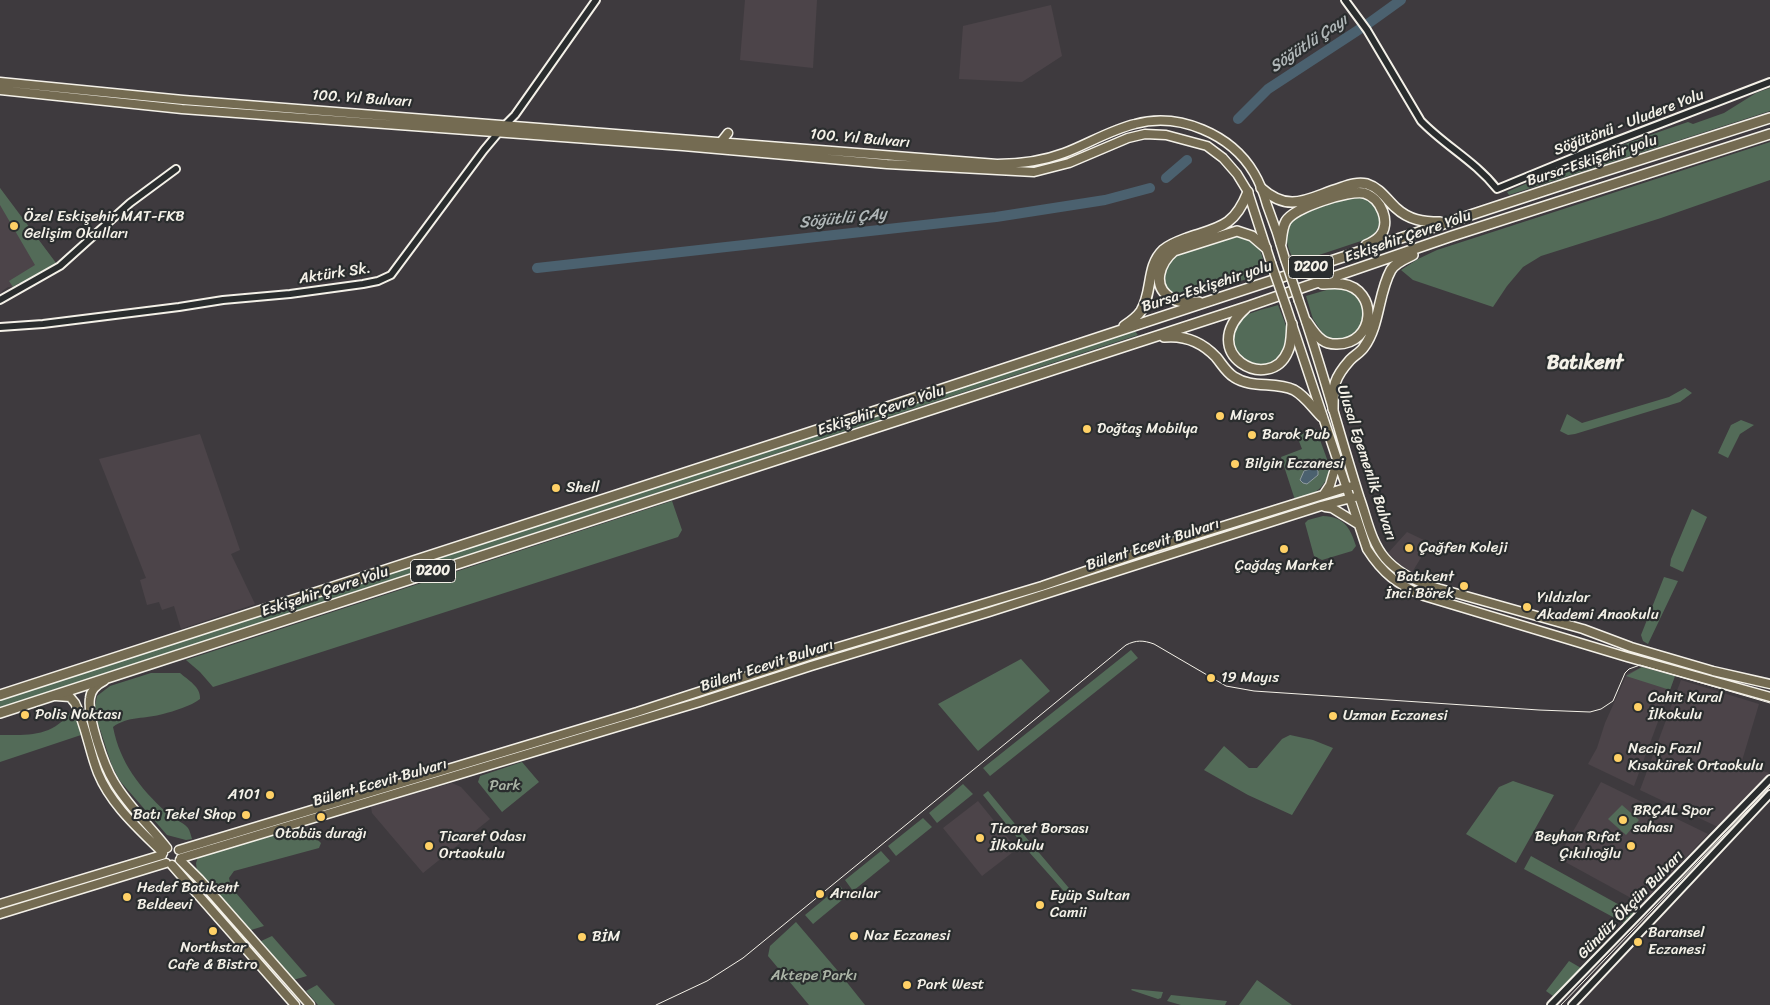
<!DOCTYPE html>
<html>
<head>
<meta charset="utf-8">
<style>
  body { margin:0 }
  canvas { display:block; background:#3e3a3e }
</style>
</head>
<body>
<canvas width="1770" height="1005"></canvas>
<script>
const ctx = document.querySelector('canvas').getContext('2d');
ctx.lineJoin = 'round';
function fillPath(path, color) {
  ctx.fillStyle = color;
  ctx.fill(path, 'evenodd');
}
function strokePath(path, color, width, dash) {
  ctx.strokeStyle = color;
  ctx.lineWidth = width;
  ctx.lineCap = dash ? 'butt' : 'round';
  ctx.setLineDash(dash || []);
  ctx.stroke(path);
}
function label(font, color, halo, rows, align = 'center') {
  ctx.font = font + ' Sriracha,sans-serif';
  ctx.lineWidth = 4.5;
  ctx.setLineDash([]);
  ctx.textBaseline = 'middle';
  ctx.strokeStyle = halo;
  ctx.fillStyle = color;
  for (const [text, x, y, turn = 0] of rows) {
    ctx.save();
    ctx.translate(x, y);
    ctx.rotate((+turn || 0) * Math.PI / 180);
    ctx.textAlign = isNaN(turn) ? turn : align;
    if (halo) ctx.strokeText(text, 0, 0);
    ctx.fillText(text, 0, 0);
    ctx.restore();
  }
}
const built = new Path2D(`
  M 745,0 L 817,0 L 813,68 L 740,60 Z
  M 1051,5 L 1062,56 L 1022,82 L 959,79 L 963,26 Z
  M 0,188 L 56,263 L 22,283 L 19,283 L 13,287 L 8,287 L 2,291 L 0,295 Z
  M 200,434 L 240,550 L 231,554 L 255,604 L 181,629 L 174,606 L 162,610 L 159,602 L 147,605 L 140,580 L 146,578 L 99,459 Z
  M 1407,532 L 1430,543 L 1411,574 L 1388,553 Z
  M 1642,667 L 1675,676 L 1634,786 L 1588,764 L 1597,748 L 1605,723 L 1627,674 Z
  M 1681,680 L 1759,704 L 1741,764 L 1769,773 L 1718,827 L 1640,790 Z
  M 1601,782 L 1708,834 L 1642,904 L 1558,858 Z
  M 452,783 L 461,787 L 490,819 L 423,873 L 372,813 L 371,806 Z
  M 978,801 L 1017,849 L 982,876 L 943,828 Z`);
const green = new Path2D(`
  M 1770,88 L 1770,111 L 1509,195 L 1507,192 C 1567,166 1627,142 1688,122 L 1693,124 L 1724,113 L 1756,93 Z
  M 1770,142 L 1770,180 L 1661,218 L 1541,256 L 1523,267 L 1507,286 L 1493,307 L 1413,280 L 1401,270 L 1418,259 L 1437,250 Z
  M 0,188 L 56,263 L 22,283 L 19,283 L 13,287 L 9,281 L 35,265 L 0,205 Z
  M 1360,196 L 1377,206 L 1381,221 L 1373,237 L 1295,263 C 1286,244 1279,227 1301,213 L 1351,197 Z
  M 1241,236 C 1259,239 1265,257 1264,273 L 1191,298 C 1188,298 1182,299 1179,298 C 1159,290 1162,266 1176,256 L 1232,237 Z
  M 1330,289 C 1335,289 1342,287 1346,289 C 1374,297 1365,342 1337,341 C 1333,340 1329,339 1326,338 L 1313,319 L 1306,296 Z
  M 1278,305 C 1283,318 1292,335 1286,350 C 1285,352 1283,354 1281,356 C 1265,375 1237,365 1233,341 C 1231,336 1233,328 1236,323 C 1245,312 1266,309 1278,305 Z
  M 1134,330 L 1138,335 L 0,708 L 0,700 Z
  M 1685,388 L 1692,393 L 1680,402 L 1575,434 L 1568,435 L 1560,431 L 1567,414 L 1582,423 L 1669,397 Z
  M 1741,420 L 1754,425 L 1740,434 L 1728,458 L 1718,453 L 1731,425 Z
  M 1316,429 L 1331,470 C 1322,491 1316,493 1295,500 L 1281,457 L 1302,449 L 1297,436 Z
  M 672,501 L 682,530 L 678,537 L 213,687 L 200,672 L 186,660 Z
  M 1692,509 L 1707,517 L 1683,572 L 1670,566 L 1671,559 Z
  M 1323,516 C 1344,517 1350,527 1356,546 L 1352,551 L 1322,560 L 1314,556 L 1305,523 L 1308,520 Z
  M 1664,577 L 1678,581 L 1648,644 L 1643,641 L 1641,635 Z
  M 1131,650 L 1138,658 L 990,776 L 983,768 Z
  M 1021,659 L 1050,691 L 978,751 L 938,704 Z
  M 1642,667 L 1675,676 L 1670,690 L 1626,676 Z
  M 151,673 L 180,673 C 188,680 201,687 200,699 C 191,706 174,711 163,714 C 147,719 127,716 113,727 C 120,763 140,788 166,812 C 172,818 183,822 188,828 C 190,831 191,836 192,839 L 186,840 L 167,835 L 120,781 L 112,766 L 94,711 L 97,696 L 110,686 Z
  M 72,710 L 77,717 L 81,735 L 0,762 L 0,735 C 30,735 53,737 72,710 Z
  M 1290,735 L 1313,740 L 1333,748 L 1292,815 L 1248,795 L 1204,770 L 1224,746 L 1249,768 L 1257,768 L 1282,739 Z
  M 522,762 L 539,782 L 502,812 L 478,782 L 480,776 Z
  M 1513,781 L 1554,795 L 1516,863 L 1466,834 L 1499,787 Z
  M 963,784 L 973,794 L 937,823 L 929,813 Z
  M 988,791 L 1029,841 L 1023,845 L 983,795 Z
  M 1622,805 L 1639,820 L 1626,835 L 1608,819 Z
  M 923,818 L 932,827 L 896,856 L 888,846 Z
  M 302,825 L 321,843 L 319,848 L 234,871 L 229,878 L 231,887 L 264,926 L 251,930 L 197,871 L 196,863 L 198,857 Z
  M 1035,848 L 1074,894 L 1070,898 L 1029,852 Z
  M 881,851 L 890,861 L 853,891 L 845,880 Z
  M 1531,856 L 1634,913 L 1624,923 L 1524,869 Z
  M 840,886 L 848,895 L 813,924 L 805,915 Z
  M 796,922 L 837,970 L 865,1005 L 809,1005 L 768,956 L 770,946 Z
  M 272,936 L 307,976 L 293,980 L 259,942 Z
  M 1569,961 L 1581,968 L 1553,996 L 1546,991 Z
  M 1257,980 L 1292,1005 L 1239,1005 Z
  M 317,985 L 335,1005 L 318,1005 L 306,991 Z
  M 1132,989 L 1163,992 L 1161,998 L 1158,999 L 1131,990 Z
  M 1171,995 L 1227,1001 L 1225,1005 L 1181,1005 L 1167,1001 Z`);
const water = new Path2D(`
  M 1315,468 L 1318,471 L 1318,475 L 1307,484 L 1303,483 L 1300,480 L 1304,471 Z`);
const river = new Path2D(`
  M 1238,119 L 1268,89 L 1369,23 L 1401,0
  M 1166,178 L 1187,160
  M 537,268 L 996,217 L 1105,200 L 1150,188`);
const minor = new Path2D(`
  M 1345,0 L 1367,30 L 1421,121 C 1445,146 1475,161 1497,189 L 1587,152 L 1770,82
  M 0,300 L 60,266 L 130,203 L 176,169
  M 0,327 L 43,324 L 179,307 L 223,300 L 290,294 L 363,284 L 378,281 L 391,275 L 484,150 L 505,125 L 515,115 L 596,0
  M 1551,1005 L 1770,779
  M 1572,1005 L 1770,794`);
const major = new Path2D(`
  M 0,82 L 183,100 L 997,164 C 1020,164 1043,161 1064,153 C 1088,144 1110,130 1135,124 C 1179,112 1231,134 1254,173 C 1260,183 1264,194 1267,205 C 1274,223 1280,241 1285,259
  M 0,90 L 182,109 L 683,146 L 887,164 L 1034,172 L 1069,163 L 1128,138 L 1145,134 L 1166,135 L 1207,146 L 1223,158 L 1237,174 L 1248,192 L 1271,263
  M 721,142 L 728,133
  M 1299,301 C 1322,366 1339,433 1360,499 C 1367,518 1371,542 1385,558 C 1397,572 1413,580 1430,586 L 1583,629 L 1631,647 L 1713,671 L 1770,684
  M 1286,306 L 1367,549 C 1383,574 1397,584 1424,596 L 1627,657 L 1770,697
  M 1324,494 L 1330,485 L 1337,462
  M 1325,507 L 1332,508 L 1358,524
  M 104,681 C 96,685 91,690 90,698 C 87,717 104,766 114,782 C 128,806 150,826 167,848
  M 56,696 L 70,697 L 75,703 C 86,726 89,750 98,773 C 111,805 139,829 163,853
  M 179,850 L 637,712 L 812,655 L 1042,586 L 1156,547 L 1355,485
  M 181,858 L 700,702 L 811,666 L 989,612 L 1321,506 L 1359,496
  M 180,860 L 199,879 L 310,1005
  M 172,865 L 295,1005
  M 0,904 L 162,855
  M 0,914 L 166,863`);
const highway = new Path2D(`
  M 1261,188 C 1290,214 1308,198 1340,188 C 1349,185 1357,182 1367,184 C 1380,188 1387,200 1396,208 C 1409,220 1423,222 1440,222
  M 1281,243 C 1282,236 1282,228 1286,221 C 1295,207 1349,190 1364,193 C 1381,198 1392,223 1379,237 C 1376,240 1371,243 1366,245
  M 1199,302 C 1190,302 1179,303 1171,298 C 1151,286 1160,263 1174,251 L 1237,231 L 1252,236 L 1266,248
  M 1246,308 C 1195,353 1270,395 1288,351 C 1292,343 1291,332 1292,324
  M 1307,322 C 1311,328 1316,336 1322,340 C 1326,343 1332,344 1336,344 C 1376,345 1379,289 1342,284 C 1335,283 1328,284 1322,284
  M 1124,326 C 1130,322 1137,317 1141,311 C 1153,292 1146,266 1163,250 C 1170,244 1179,241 1187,238 C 1220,227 1234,227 1248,192
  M 1164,337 C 1184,335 1202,342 1216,357 C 1222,364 1226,372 1234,377 C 1252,389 1275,381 1294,390 C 1305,396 1313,408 1322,417
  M 1333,409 C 1333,385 1334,378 1350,360 C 1355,355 1361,352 1364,347 C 1380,325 1378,293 1391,270 C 1396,262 1405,259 1413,255
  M 0,695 L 854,418 L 1586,177 L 1770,118
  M 0,713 L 1249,306 L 1452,236 L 1770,134`);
const tram = new Path2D(`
  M 656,1005 L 707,981 L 743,958 L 1126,645 C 1136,640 1143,640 1154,644 L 1226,686 L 1254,691 L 1539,710 L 1590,712 L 1601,709 L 1613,701 L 1625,673 L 1629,669 L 1640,665 L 1770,703
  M 1561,1005 L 1770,787`);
const majorBridge = new Path2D(`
  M 1285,259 L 1299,301
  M 1271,263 L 1286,306`);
const markers = [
  [14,226,5,"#ffd166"],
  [1220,416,5,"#ffd166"],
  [1087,429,5,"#ffd166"],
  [1252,435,5,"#ffd166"],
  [1235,464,5,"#ffd166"],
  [556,488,5,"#ffd166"],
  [1409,548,5,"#ffd166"],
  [1284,549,5,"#ffd166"],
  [1464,586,5,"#ffd166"],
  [1527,607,5,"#ffd166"],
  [1211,678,5,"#ffd166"],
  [1638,707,5,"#ffd166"],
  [25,715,5,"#ffd166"],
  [1333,716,5,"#ffd166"],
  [1618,758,5,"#ffd166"],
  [270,795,5,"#ffd166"],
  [246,815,5,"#ffd166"],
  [321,817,5,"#ffd166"],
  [1623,820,5,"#ffd166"],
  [980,838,5,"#ffd166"],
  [429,846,5,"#ffd166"],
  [1631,846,5,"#ffd166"],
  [820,894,5,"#ffd166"],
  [127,897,5,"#ffd166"],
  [1040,905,5,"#ffd166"],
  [213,931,5,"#ffd166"],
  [854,936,5,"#ffd166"],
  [582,937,5,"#ffd166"],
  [1638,942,5,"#ffd166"],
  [907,985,5,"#ffd166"]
];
const shields = [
  [1311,267,45],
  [433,571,45]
];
const shieldNames = [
  ["D200",1311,267],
  ["D200",433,571]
];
const streetNames = [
  ["100. Yıl Bulvarı",362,99,4],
  ["Söğütönü - Uludere Yolu",1629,123,-21],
  ["100. Yıl Bulvarı",860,139,5],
  ["Bursa-Eskişehir yolu",1592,161,-18],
  ["Eskişehir Çevre Yolu",1408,237,-19],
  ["Aktürk Sk.",335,274,-9],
  ["Bursa-Eskişehir yolu",1207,287,-18],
  ["Eskişehir Çevre Yolu",881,411,-18],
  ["Ulusal Egemenlik Bulvarı",1366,463,72],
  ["Bülent Ecevit Bulvarı",1153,545,-18],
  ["Eskişehir Çevre Yolu",325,592,-18],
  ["Bülent Ecevit Bulvarı",767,666,-18],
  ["Bülent Ecevit Bulvarı",380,783,-16],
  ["Gündüz Ökçün Bulvarı",1631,905,-46]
];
const poiNames = [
  ["Özel Eskişehir MAT-FKB",24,217],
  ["Gelişim Okulları",24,234],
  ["Migros",1230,416],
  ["Doğtaş Mobilya",1097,429],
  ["Barok Pub",1262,435],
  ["Bilgin Eczanesi",1245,464],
  ["Shell",566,488],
  ["Çağfen Koleji",1419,548],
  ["Çağdaş Market",1284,566,"center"],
  ["Batıkent",1454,577,"right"],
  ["İnci Börek",1454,594,"right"],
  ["Yıldızlar",1537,598],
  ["Akademi Anaokulu",1537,615],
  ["19 Mayıs",1221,678],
  ["Cahit Kural",1648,698],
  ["İlkokulu",1648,715],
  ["Polis Noktası",35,715],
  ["Uzman Eczanesi",1343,716],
  ["Necip Fazıl",1628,749],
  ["Kısakürek Ortaokulu",1628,766],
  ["A101",260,795,"right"],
  ["BRÇAL Spor",1633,811],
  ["sahası",1633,828],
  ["Batı Tekel Shop",236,815,"right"],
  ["Ticaret Borsası",990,829],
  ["İlkokulu",990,846],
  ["Otobüs durağı",321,834,"center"],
  ["Ticaret Odası",439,837],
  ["Ortaokulu",439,854],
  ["Beyhan Rıfat",1621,837,"right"],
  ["Çıkılıoğlu",1621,854,"right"],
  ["Hedef Batıkent",137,888],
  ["Beldeevi",137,905],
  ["Arıcılar",830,894],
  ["Eyüp Sultan",1050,896],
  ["Camii",1050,913],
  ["Baransel",1648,933],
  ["Eczanesi",1648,950],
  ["Naz Eczanesi",864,936],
  ["BİM",592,937],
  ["Northstar",213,948,"center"],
  ["Cafe & Bistro",213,965,"center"],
  ["Park West",917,985]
];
const parkNames = [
  ["Park",505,786],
  ["Aktepe Parkı",814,976]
];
const waterNames = [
  ["Söğütlü Çayı",1309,44,-34],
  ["Söğütlü ÇAy",843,219,-6]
];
const districtNames = [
  ["Batıkent",1585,364]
];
fillPath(built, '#4c4449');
fillPath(green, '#536b58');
fillPath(water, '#4b616f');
strokePath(water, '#8f9b9f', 1);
strokePath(river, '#4b616f', 10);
strokePath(minor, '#f4f1e8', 10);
strokePath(major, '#f4f1e8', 11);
strokePath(highway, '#f4f1e8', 12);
strokePath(minor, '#2a2d2e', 6);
strokePath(major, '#746b52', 8);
strokePath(highway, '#746b52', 9);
strokePath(tram, '#f4f1e8', 1);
strokePath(majorBridge, '#f4f1e8', 11, []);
strokePath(majorBridge, '#746b52', 8);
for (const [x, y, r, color] of markers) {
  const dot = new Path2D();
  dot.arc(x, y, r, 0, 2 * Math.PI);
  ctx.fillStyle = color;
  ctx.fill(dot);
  strokePath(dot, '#2a2d2e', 2);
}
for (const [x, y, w] of shields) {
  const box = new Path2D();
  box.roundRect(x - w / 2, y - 11.5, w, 23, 4);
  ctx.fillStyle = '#2a2d2e';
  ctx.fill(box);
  strokePath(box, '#f4f1e8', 1);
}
label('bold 14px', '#f4f1e8', null, shieldNames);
label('15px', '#f4f1e8', '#2a2d2e', streetNames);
label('15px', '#f4f1e8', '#2a2d2e', poiNames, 'left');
label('15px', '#acb5a7', '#2a2d2e', parkNames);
label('italic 16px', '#b0b7b8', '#2a2d2e', waterNames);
label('bold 20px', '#f4f1e8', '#2a2d2e', districtNames);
</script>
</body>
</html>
